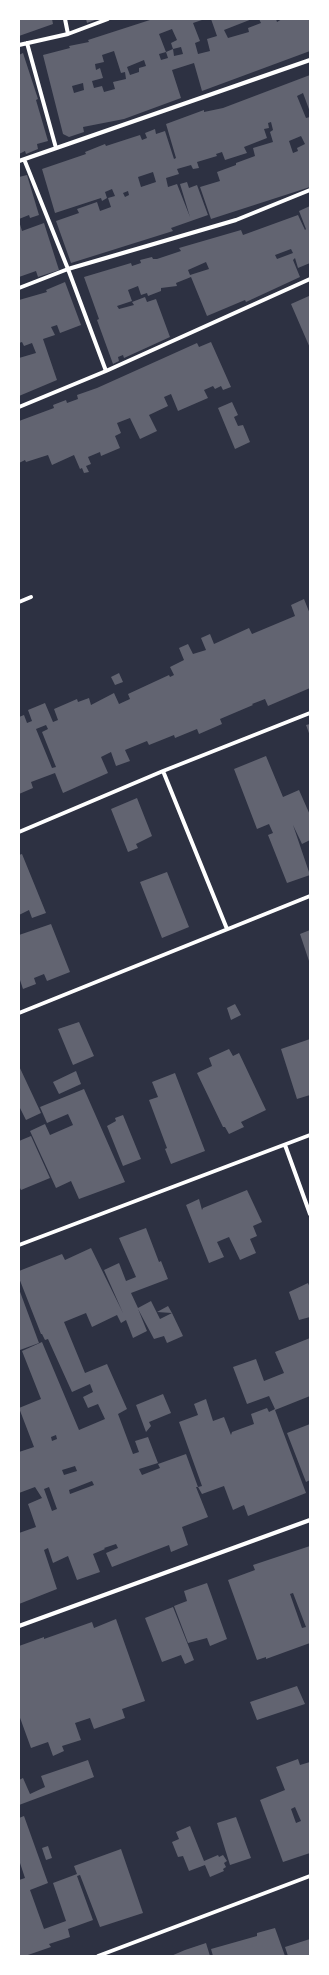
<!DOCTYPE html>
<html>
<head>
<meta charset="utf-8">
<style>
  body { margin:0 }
  #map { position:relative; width:329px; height:1975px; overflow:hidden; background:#2d3142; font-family:Signika,sans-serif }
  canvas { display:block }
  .frame { position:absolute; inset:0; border:20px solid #fff; pointer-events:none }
</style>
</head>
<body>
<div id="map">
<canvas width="329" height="1975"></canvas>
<div class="frame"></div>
</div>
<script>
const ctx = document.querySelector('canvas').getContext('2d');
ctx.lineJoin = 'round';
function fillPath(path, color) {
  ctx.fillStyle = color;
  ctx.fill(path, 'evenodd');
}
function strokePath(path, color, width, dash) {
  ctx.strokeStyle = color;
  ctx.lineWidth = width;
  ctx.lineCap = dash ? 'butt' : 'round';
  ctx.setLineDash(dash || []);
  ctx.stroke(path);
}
const building = new Path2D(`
  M 19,19 L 52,19 L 53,24 L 19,36 Z
  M 86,19 L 98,19 L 87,23 Z
  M 153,19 L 205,19 L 193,23 L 200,41 L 195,43 L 198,54 L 210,51 L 207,39 L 217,36 L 211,19 L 252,19 L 224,30 L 228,38 L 249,32 L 248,28 L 261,23 L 259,19 L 276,19 L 277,22 L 282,19 L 310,19 L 310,51 L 202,91 L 194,63 L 172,70 L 181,98 L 124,119 L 83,127 L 84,132 L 69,137 L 63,134 L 43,55 L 70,48 L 69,46 L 89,42 L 88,40 ZM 172,29 L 177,40 L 171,43 L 173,49 L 166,52 L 168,58 L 161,60 L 159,54 L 166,52 L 159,34 ZM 181,47 L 183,54 L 174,56 L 173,49 ZM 114,51 L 121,73 L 125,72 L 126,79 L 113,82 L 115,89 L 104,92 L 102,86 L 94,88 L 92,81 L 103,78 L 100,68 L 96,70 L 95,64 L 104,62 L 102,55 ZM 144,60 L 146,66 L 139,68 L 139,72 L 130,75 L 127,67 ZM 83,83 L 84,90 L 74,93 L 72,86 Z
  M 23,53 L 38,99 L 36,100 L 48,141 L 37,144 L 38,149 L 26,154 L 25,151 L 19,154 L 19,55 Z
  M 310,75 L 310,112 L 303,93 L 297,96 L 306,118 L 310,117 L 310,187 L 211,219 L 200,187 L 220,181 L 217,172 L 236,165 L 236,163 L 255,156 L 253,148 L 273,142 L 270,132 L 273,130 L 271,122 L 268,123 L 269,128 L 264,129 L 267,138 L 244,147 L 247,153 L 225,160 L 222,152 L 216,154 L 217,156 L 197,162 L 199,168 L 193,169 L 191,165 L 177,169 L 179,174 L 166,178 L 168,187 L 177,184 L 190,217 L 180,184 L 187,182 L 189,188 L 197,185 L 208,215 L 171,228 L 173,231 L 71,263 L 56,221 L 79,213 L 77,209 L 97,202 L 100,211 L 111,207 L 108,198 L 115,196 L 112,189 L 105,192 L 107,198 L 102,201 L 101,198 L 55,213 L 42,169 L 86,154 L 85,152 L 105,144 L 106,146 L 140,135 L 142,140 L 147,138 L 145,133 L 155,129 L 156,134 L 165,131 L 174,159 L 176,158 L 166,124 L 204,110 L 204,112 L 223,108 ZM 301,136 L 305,144 L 297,148 L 298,151 L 293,153 L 289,141 ZM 153,172 L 156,182 L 141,187 L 138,177 ZM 128,191 L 129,195 L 125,197 L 123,193 Z
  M 27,175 L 39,215 L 30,218 L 29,215 L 19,219 L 19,177 Z
  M 310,206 L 310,263 L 298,268 L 295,258 L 293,260 L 300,277 L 246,302 L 245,300 L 207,316 L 191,277 L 176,283 L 177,286 L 161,288 L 161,291 L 148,296 L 147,293 L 141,295 L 138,286 L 128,290 L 132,301 L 117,306 L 119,309 L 134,305 L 132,302 L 145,297 L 147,302 L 156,299 L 170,337 L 124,358 L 123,355 L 118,357 L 119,361 L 113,364 L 97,320 L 99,319 L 84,277 L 131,263 L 132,266 L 141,263 L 140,260 L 152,257 L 153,259 L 157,259 L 181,251 L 179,248 L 241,230 L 243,235 L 298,215 L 305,230 L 306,229 L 299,211 ZM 291,249 L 293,253 L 277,259 L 275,255 ZM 206,262 L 209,269 L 190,275 L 188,270 Z
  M 19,221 L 22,231 L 44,223 L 59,270 L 38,277 L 36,271 L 19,277 Z
  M 65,282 L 81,325 L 60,333 L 57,325 L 51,327 L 55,335 L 43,339 L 57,380 L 19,396 L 19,358 L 36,353 L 32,343 L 24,346 L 22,342 L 19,343 L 19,300 L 47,292 L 46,290 Z
  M 309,296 L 310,299 L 310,348 L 291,304 Z
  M 211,342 L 231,387 L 223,390 L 221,386 L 215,389 L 213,386 L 204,390 L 208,398 L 178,411 L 171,394 L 164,397 L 168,406 L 149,415 L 157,431 L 140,439 L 130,418 L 117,423 L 121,433 L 115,436 L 120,448 L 101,456 L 100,452 L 88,457 L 91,464 L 86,466 L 89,472 L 84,473 L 82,468 L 80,469 L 74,455 L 52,465 L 48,455 L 26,462 L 25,460 L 19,463 L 19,421 L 54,408 L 53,405 L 66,400 L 67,403 L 78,399 L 77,395 L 97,388 L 197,343 L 199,347 Z
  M 232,402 L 238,415 L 234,417 L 238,426 L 243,425 L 250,442 L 235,449 L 218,408 Z
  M 304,599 L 310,614 L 310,688 L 268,706 L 265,699 L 252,704 L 253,705 L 220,719 L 222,724 L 199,734 L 197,729 L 175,738 L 174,735 L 149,745 L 147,741 L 125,750 L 130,761 L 116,766 L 111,752 L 101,757 L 108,773 L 63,793 L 55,773 L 31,782 L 33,788 L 19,794 L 19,717 L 24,715 L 27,723 L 32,721 L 28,710 L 45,703 L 53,722 L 58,720 L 54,709 L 77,699 L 78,702 L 89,698 L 91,705 L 114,693 L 119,704 L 130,699 L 128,694 L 169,675 L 170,677 L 174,675 L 170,667 L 184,660 L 179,648 L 188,644 L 193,654 L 206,650 L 201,638 L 210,634 L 214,644 L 249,628 L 252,634 L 295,616 L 291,605 ZM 46,725 L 48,729 L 42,732 L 56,767 L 52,768 L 36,729 Z
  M 119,673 L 123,682 L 115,685 L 111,677 Z
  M 310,724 L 310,736 L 306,725 Z
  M 266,756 L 283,797 L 299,790 L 310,815 L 310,840 L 302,844 L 293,825 L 310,875 L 287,883 L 268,835 L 273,833 L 269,824 L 257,829 L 234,769 Z
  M 137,798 L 152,836 L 136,844 L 138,848 L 128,852 L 111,809 Z
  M 22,854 L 46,913 L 32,918 L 29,910 L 19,915 L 19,855 Z
  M 167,872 L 189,927 L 162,938 L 140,882 Z
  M 51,924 L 70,972 L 47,981 L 44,974 L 34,978 L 36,984 L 23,989 L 19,977 L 19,935 Z
  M 310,930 L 310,964 L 300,934 Z
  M 235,1004 L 241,1015 L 231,1020 L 227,1008 Z
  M 79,1022 L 94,1056 L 73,1065 L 58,1029 Z
  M 310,1039 L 310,1095 L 297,1099 L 281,1049 Z
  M 229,1049 L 233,1056 L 239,1053 L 266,1110 L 241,1122 L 244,1127 L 229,1134 L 225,1127 L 223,1127 L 197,1073 L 212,1066 L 209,1058 Z
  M 19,1066 L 41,1113 L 26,1120 L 19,1106 Z
  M 76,1071 L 81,1084 L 59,1094 L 53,1082 Z
  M 175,1073 L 205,1151 L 171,1164 L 165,1149 L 167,1148 L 149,1100 L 158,1097 L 152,1082 Z
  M 84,1089 L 125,1182 L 79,1199 L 71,1181 L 56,1188 L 30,1131 L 45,1124 L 50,1135 L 73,1125 L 68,1114 L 47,1123 L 40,1107 Z
  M 123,1115 L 141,1159 L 123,1166 L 107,1126 L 116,1121 L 115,1118 Z
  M 31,1136 L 50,1178 L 21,1190 L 19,1186 L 19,1141 Z
  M 247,1190 L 262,1222 L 253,1226 L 257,1236 L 250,1239 L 256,1253 L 240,1260 L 229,1237 L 217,1242 L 224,1257 L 209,1263 L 186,1205 L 199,1199 L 202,1210 L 203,1208 Z
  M 146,1228 L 159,1262 L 161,1261 L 168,1279 L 131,1293 L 138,1308 L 151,1301 L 160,1319 L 172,1313 L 183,1336 L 167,1343 L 164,1336 L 154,1339 L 138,1309 L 147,1331 L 133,1338 L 126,1320 L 121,1323 L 117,1315 L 92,1327 L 86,1313 L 64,1322 L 85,1373 L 107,1364 L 127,1409 L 118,1414 L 133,1454 L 139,1452 L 135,1441 L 148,1437 L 158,1463 L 139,1469 L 142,1475 L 160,1468 L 158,1464 L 186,1454 L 198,1487 L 196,1487 L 208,1517 L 182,1527 L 188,1545 L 171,1552 L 169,1545 L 112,1567 L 106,1553 L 118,1548 L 116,1544 L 104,1548 L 105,1549 L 93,1554 L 100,1572 L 77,1580 L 68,1556 L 53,1563 L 48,1548 L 44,1550 L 57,1589 L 19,1604 L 19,1533 L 36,1527 L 28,1504 L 42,1498 L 35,1487 L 19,1493 L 19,1452 L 34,1447 L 19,1408 L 41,1399 L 22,1351 L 42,1342 L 79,1430 L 105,1419 L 98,1404 L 88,1408 L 83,1397 L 93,1392 L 90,1384 L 72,1392 L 48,1339 L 45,1340 L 42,1334 L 41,1334 L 19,1278 L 19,1271 L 62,1254 L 65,1260 L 91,1248 L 123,1313 L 104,1270 L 119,1263 L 126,1281 L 136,1277 L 119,1238 ZM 56,1435 L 57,1439 L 52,1441 L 51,1437 ZM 75,1466 L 77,1471 L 64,1475 L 62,1470 ZM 92,1481 L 94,1485 L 70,1494 L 69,1490 ZM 49,1487 L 57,1509 L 52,1511 L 44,1489 Z
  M 308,1283 L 310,1288 L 310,1317 L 299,1320 L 289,1292 Z
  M 19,1289 L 39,1343 L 20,1350 L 19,1348 Z
  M 168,1306 L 172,1313 L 157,1312 Z
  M 310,1338 L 310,1396 L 275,1410 L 306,1493 L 248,1516 L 244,1505 L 233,1510 L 224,1486 L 202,1494 L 198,1487 L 202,1486 L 179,1422 L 198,1415 L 194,1404 L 206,1399 L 213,1421 L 224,1417 L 231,1435 L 232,1432 L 254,1424 L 251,1414 L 267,1408 L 269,1412 L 275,1409 L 269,1396 L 247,1404 L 233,1367 L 256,1359 L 264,1381 L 284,1373 L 275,1352 Z
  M 163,1394 L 171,1413 L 149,1422 L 151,1426 L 146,1432 L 136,1405 Z
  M 310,1424 L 310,1480 L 306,1482 L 287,1433 Z
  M 310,1546 L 310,1643 L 266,1659 L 266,1657 L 257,1660 L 228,1580 L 255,1570 L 253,1565 ZM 293,1593 L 306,1627 L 302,1628 L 290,1594 Z
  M 207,1583 L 227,1639 L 210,1646 L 207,1638 L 188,1643 L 174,1606 L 187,1601 L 184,1591 Z
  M 173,1607 L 194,1660 L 185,1664 L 181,1655 L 162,1662 L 145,1618 Z
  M 116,1619 L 145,1701 L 122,1709 L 125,1718 L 94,1729 L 90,1718 L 75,1723 L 81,1740 L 62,1746 L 64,1751 L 53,1756 L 48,1742 L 31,1748 L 19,1715 L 19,1646 L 44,1637 L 44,1639 L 92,1622 L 94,1628 Z
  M 297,1686 L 305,1704 L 257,1720 L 250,1702 Z
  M 298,1759 L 300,1765 L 310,1762 L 310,1853 L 283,1862 L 260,1800 L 285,1790 L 276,1767 ZM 295,1807 L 301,1821 L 296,1823 L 291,1809 Z
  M 88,1760 L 94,1777 L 19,1805 L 19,1780 L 23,1778 L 30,1794 L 45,1787 L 41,1776 Z
  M 24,1816 L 48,1883 L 30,1890 L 44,1929 L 66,1921 L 53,1883 L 77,1874 L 74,1866 L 121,1849 L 143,1913 L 100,1927 L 80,1875 L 77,1876 L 93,1920 L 68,1929 L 70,1937 L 49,1944 L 51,1947 L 25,1956 L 19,1956 L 19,1880 L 25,1878 L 19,1860 L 19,1818 Z
  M 236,1817 L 251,1858 L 230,1865 L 217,1823 Z
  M 190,1826 L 204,1861 L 218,1855 L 219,1857 L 223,1855 L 227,1861 L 224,1863 L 226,1867 L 223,1869 L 224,1871 L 210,1877 L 205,1865 L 189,1871 L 183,1856 L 178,1857 L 172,1842 L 179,1839 L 176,1832 Z
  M 48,1846 L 52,1858 L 46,1860 L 42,1848 Z
  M 275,1928 L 285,1956 L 213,1956 L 211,1949 L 257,1936 L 257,1933 Z
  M 310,1939 L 310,1956 L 288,1956 L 285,1947 Z
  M 206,1943 L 210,1956 L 171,1956 L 185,1950 Z`);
const minor = new Path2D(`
  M 65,19 L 68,34
  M 27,43 L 56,148
  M 19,45 L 68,34 L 108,19
  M 24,159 L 68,269 L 106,371
  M 19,161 L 310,60
  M 19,288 L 68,269 L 236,220 L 310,190
  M 19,407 L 106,371 L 310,279
  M 19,602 L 31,597
  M 163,771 L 227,929
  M 19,832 L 163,771 L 310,713
  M 19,1013 L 310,896
  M 285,1145 L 310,1214
  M 19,1245 L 310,1135
  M 19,1626 L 310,1520
  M 98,1956 L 310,1876`);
fillPath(building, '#626471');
strokePath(minor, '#fff', 4);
</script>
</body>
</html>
